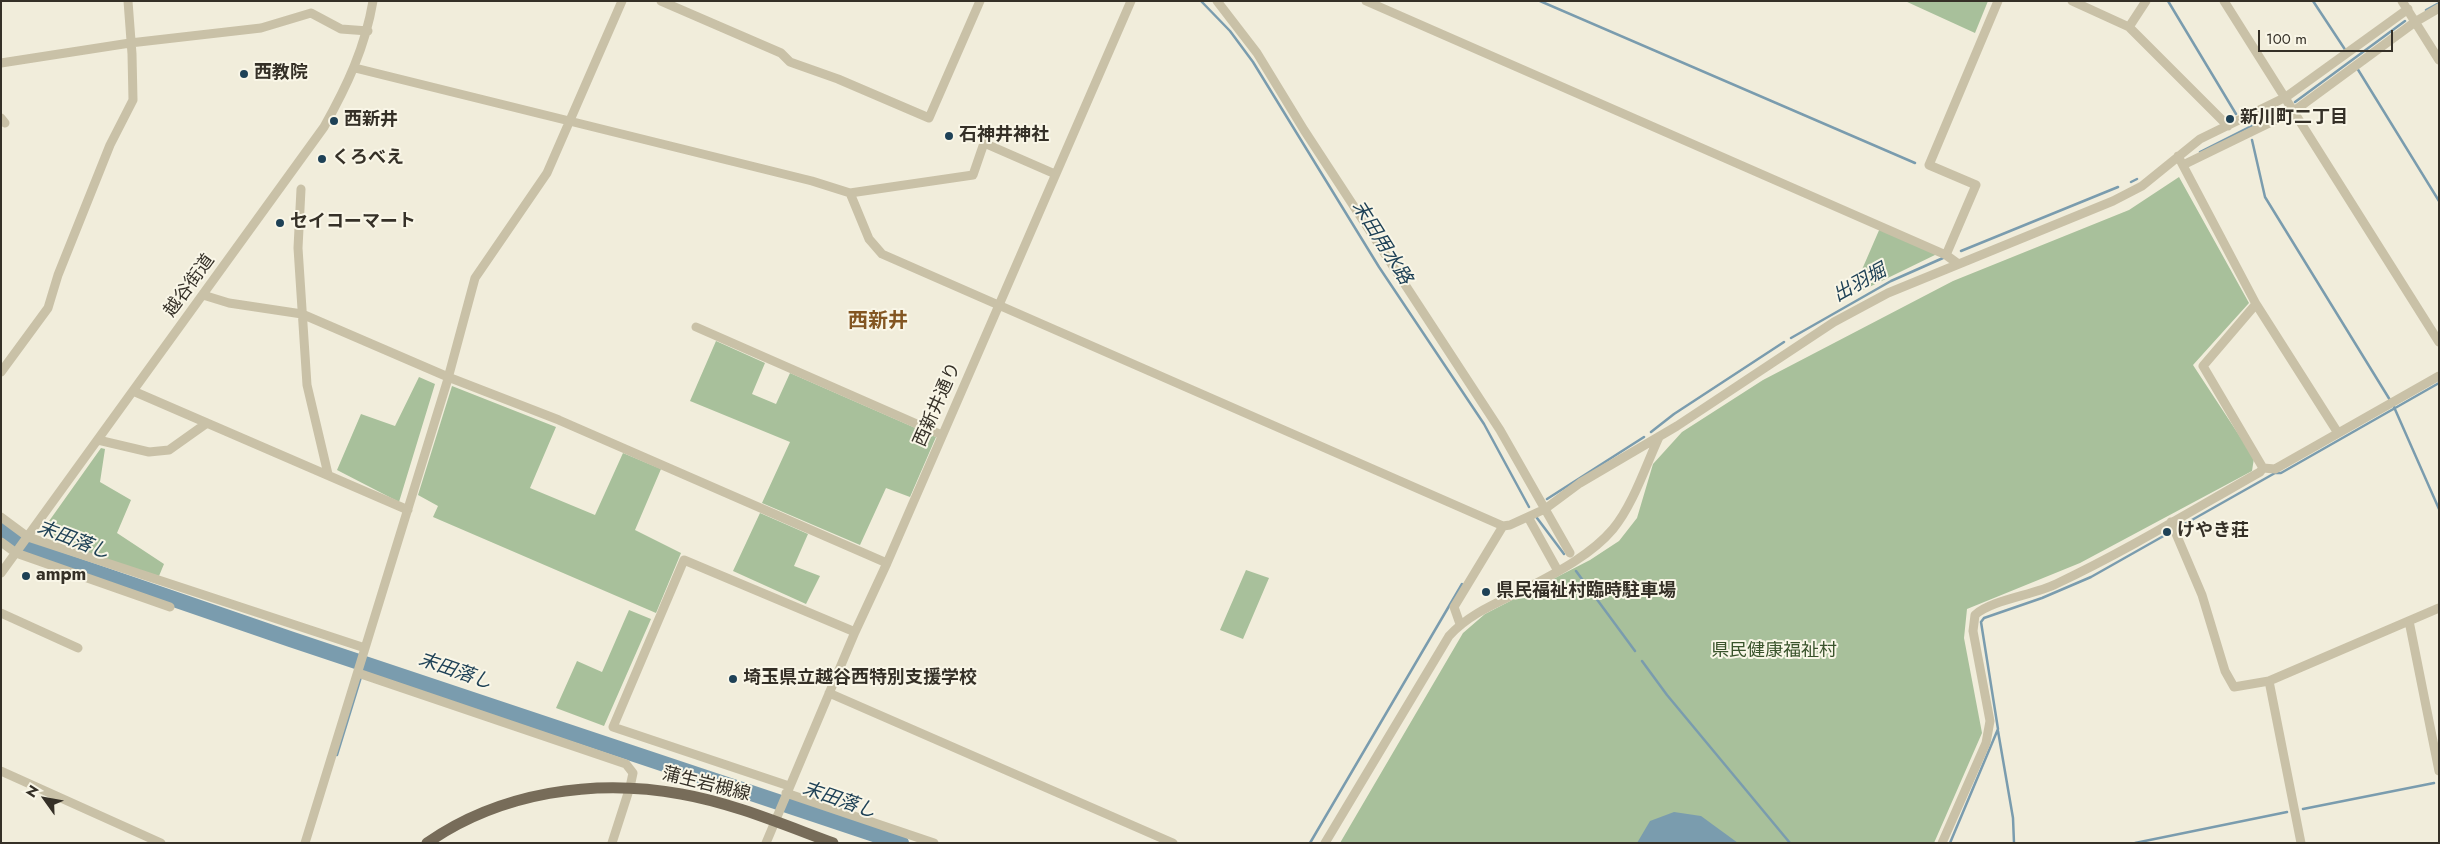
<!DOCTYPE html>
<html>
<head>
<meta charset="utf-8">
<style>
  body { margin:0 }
  #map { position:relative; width:2440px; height:844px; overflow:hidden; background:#f1eddb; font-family:Jost,sans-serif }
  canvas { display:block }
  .frame { position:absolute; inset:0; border:2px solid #353027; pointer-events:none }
  .north { position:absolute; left:20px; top:774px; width:50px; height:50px; -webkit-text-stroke:4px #f9f6e7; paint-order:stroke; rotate:302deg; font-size:14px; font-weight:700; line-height:20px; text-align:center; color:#353027 }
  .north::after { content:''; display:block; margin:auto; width:18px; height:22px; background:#353027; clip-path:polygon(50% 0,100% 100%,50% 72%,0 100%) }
  .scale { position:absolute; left:2258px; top:30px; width:135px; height:22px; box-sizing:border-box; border:2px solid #353027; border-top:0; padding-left:6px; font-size:15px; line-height:18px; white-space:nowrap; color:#353027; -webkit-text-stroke:4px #f9f6e7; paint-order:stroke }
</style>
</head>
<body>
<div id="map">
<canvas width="2440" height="844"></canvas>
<div class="frame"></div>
<div class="north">N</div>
<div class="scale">100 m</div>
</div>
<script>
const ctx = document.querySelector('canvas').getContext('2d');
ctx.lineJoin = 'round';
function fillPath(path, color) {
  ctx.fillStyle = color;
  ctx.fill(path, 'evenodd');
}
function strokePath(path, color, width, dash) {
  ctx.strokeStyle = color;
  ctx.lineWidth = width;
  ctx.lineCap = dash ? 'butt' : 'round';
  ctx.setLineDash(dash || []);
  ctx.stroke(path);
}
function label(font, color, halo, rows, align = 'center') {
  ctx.font = font + ' Jost,"Noto Sans JP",sans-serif';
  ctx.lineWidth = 4;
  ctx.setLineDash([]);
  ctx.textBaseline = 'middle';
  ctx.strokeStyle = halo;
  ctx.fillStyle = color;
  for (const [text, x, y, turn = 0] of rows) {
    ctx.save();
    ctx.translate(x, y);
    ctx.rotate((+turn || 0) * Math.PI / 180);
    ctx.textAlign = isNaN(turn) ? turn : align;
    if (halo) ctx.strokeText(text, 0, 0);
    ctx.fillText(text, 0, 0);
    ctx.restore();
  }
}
const green = new Path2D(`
  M 1905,1 L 1988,1 L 1975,33 Z
  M 2179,177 L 2249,303 L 2193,365 L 2254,458 L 2252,471 L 2080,563 L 1967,609 L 1964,638 L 1982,733 L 1934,843 L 1340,843 L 1463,633 L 1485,614 L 1590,560 L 1619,541 L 1637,518 L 1653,464 L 1682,432 L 1763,380 L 1953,281 L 2129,210 Z
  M 1880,228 L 1937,254 L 1861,291 L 1854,288 Z
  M 716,341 L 765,363 L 752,394 L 776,404 L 790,373 L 936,437 L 910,497 L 886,488 L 860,545 L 762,503 L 790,442 L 690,401 Z
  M 419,377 L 435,384 L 399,502 L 337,470 L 361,414 L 395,426 Z
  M 452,386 L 556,427 L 530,488 L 595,515 L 623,453 L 661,469 L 635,530 L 681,553 L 656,613 L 433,517 L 438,506 L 418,495 Z
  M 101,448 L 105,449 L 100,482 L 131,500 L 117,533 L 164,564 L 159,576 L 49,542 L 51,538 L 42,531 Z
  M 760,513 L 808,534 L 794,566 L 820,576 L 806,604 L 733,571 Z
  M 1246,570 L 1269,578 L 1243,639 L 1220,630 Z
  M 629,610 L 651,619 L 604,726 L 556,708 L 577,661 L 602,672 Z`);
const water = new Path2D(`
  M 1674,812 L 1701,816 L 1738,843 L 1637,843 L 1650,821 Z`);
const stream = new Path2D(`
  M 1201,1 L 1230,31 L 1253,62 L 1379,267 L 1484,424 L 1529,507
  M 1540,1 L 1915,163
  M 2168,1 L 2236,114
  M 2313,1 L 2346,51
  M 2426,10 L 2439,3
  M 2357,68 L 2439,201
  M 2295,102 L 2405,21
  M 2252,140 L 2265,197 L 2390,400
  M 2200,152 L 2287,108
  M 2131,182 L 2137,179
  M 1961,251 L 2118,187
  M 1791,338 L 1891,281 L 1943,258
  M 2394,407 L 2439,509
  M 1651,432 L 1674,414 L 1784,342
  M 1547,499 L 1644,437
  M 1537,518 L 1564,554
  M 1576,571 L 1635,651
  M 1642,661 L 1667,695 L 1790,843
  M 363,671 L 365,663
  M 1998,731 L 2013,818 L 2014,843
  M 337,755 L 361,677
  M 2303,809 L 2434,783
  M 1310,843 L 1462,584
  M 1950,843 L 1998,729 L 1981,622 L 1984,618 L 2042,598 L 2091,577 L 2275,473 L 2281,473 L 2439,383
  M 2135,843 L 2287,812`);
const river = new Path2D(`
  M 1,530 L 14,540 L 37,552 L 290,639 L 901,843`);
const minor = new Path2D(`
  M 661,1 L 781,53 L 790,62 L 838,79 L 929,118 L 980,1
  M 1217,1 L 1257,53 L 1304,130 L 1500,430 L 1570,553
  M 1366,1 L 1946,255 L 1957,263
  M 2072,1 L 2129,27 L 2228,126
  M 2224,1 L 2439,342
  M 2402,1 L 2439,60
  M 2129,27 L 2146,1
  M 1,63 L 130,43 L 261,28 L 311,13 L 341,29 L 368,31
  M 355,68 L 812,181 L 850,193 L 973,175 L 984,143 L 1055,174
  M 1,118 L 5,123
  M 2183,165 L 2294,111 L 2415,22 L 2439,8
  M 301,189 L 298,248 L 307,385 L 328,474
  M 850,193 L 869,239 L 882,254 L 1503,526
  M 1946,255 L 1976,185 L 1929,165 L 1998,1
  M 203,295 L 229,303 L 302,314 L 448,377 L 559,420 L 887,563
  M 2256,304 L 2338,433
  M 696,327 L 942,435
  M 1,372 L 48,308 L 58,275 L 110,145 L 133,100 L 132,54 L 128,1
  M 133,391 L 408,510
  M 98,440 L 149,452 L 169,450 L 207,423
  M 2263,468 L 2275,469 L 2439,376
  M 1,517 L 28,537 L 365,648
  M 1528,517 L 1558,571
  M 2171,522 L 2202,595 L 2225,671 L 2234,687 L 2269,681 L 2439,608
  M 1,542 L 16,553 L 170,607
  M 1,573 L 324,127 C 347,86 365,48 373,1
  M 1,613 L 78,648
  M 2409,621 L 2439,771
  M 1460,624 L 1454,607 L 1503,526 L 1510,525 L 1545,509 L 1580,483 L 1677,426 L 1834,322 L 1888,293 L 2113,201 L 2142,186 L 2200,139 L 2286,97 L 2408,9
  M 358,673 L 626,764 L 633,773 L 630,787 L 612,843
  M 2269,681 L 2301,843
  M 829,693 L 1173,843
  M 1,771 L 161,843
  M 789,786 L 613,727 L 684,560 L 855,632
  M 786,793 L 934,843
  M 305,843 L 447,382 L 475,278 L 547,173 L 622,1
  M 766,843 L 855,632 L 887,563 L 1131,1
  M 1325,843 L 1449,636 C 1471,612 1500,602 1529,587 C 1558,572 1592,554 1613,529 C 1633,505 1646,465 1659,437
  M 1942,843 L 1986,743 L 1990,721 L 1973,631 L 1975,615 C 1991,600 2034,595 2056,584 C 2126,551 2193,510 2260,472 L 2263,468 L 2203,366 L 2256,304 L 2178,156`);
const major = new Path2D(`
  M 427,843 C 500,792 595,778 681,794 C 733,803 784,825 833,843`);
const markers = [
  [244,74,5,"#1e4156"],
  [2230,119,5,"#1e4156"],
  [334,121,5,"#1e4156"],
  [949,136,5,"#1e4156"],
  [322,159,5,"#1e4156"],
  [280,223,5,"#1e4156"],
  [2167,532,5,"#1e4156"],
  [26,576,5,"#1e4156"],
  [1486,592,5,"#1e4156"],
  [733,679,5,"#1e4156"]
];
const poiNames = [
  ["西教院",254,74],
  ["新川町二丁目",2240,119],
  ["西新井",344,121],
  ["石神井神社",959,136],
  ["くろべえ",332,159],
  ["セイコーマート",290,223],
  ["けやき荘",2177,532],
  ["ampm",36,576],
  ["県民福祉村臨時駐車場",1496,592],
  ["埼玉県立越谷西特別支援学校",743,679]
];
const streetNames = [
  ["越谷街道",190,286,-54],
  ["西新井通り",938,405,-66],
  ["蒲生岩槻線",706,785,14]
];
const parkNames = [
  ["県民健康福祉村",1774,652]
];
const waterNames = [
  ["末田用水路",1381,243,58],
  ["出羽堀",1860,284,-29],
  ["末田落し",73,541,21],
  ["末田落し",455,672,19],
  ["末田落し",839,801,19]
];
const quarterNames = [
  ["西新井",878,322]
];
fillPath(green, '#a8c09b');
fillPath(water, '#7a9cae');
strokePath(stream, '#7a9cae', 2.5);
strokePath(river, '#7a9cae', 16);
strokePath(minor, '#c9c1a7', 9);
strokePath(major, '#776c59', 11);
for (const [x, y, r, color] of markers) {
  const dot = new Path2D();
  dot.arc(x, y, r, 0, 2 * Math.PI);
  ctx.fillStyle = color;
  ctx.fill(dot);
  strokePath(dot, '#f9f6e7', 2);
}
label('bold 18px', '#353027', '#f9f6e7', poiNames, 'left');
label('18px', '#353027', '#f9f6e7', streetNames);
label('18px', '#39532b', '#f9f6e7', parkNames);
label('italic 19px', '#1e4156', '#f9f6e7', waterNames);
label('bold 20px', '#835622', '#f9f6e7', quarterNames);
</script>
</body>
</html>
